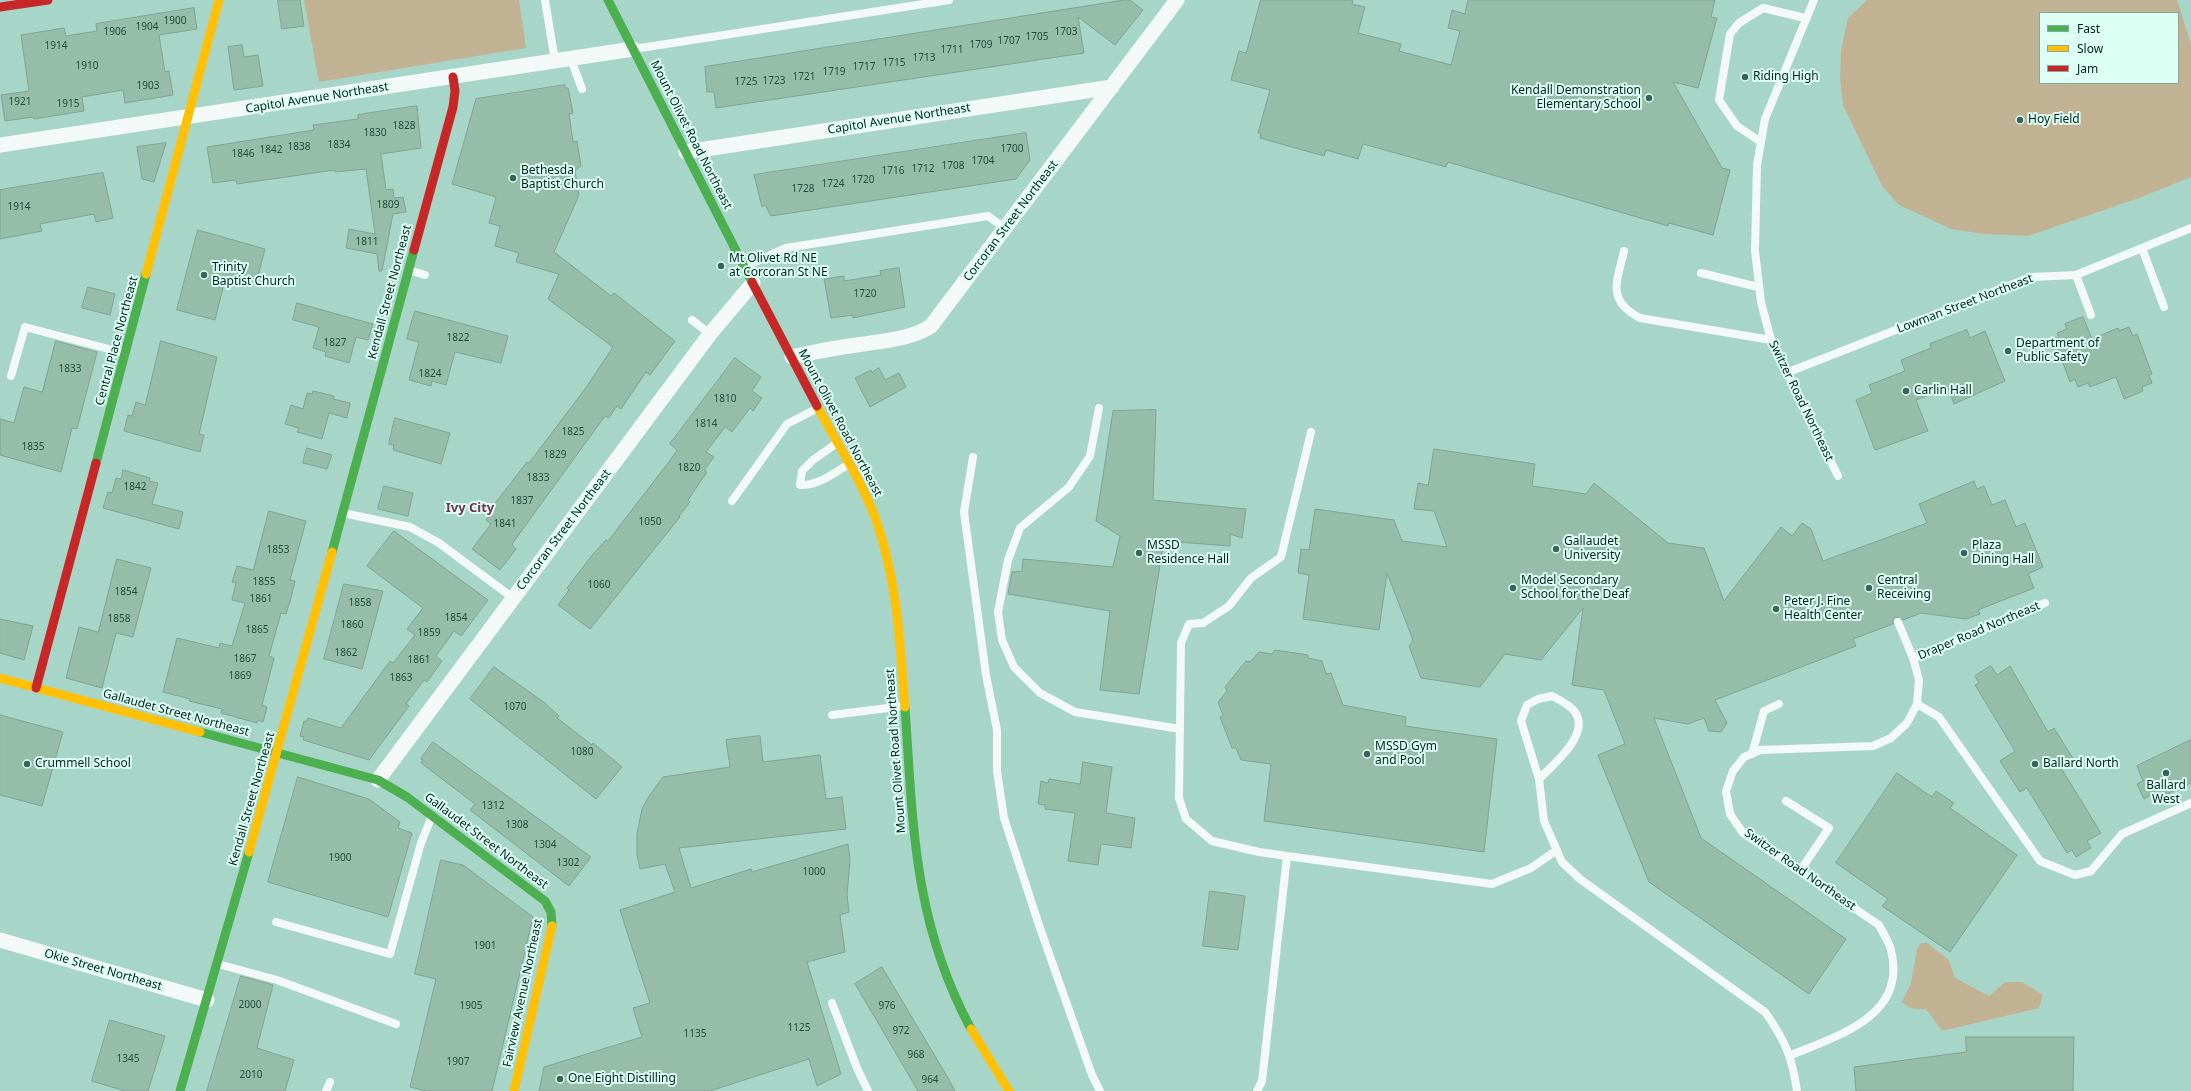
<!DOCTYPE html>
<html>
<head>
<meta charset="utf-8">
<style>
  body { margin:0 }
  #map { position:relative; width:2191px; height:1091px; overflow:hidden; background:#a7d6c8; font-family:"Noto Sans",sans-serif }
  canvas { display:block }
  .legend { position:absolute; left:2039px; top:12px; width:140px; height:72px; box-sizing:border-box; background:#defff4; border:1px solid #85a89e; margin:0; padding:5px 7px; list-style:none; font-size:12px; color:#00261d }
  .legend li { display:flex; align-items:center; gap:8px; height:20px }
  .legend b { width:20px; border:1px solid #85a89e }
</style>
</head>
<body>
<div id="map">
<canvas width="2191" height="1091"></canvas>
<ul class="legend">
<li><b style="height:5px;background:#4caf50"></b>Fast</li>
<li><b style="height:5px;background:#ffc107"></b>Slow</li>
<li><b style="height:5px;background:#c62828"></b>Jam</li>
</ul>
</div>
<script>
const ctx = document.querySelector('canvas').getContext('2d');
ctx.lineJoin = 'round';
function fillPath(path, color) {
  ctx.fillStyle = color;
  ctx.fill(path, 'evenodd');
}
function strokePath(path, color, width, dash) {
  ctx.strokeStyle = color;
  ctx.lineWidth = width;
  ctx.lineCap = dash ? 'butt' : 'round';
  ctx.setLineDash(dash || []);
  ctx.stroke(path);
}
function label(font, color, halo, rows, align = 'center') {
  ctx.font = font + ' "Noto Sans",sans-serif';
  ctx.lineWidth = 4;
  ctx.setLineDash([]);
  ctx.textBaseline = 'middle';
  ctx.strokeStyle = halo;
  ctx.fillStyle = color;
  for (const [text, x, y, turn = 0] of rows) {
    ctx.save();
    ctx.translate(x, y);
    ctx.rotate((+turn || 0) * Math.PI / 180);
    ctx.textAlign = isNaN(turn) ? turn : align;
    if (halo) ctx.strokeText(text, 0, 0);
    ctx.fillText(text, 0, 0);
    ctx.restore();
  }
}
const green = new Path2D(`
  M 304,0 L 519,0 L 526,48 L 319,82 Z
  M 1867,0 L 2177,0 L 2191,44 L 2191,177 L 2139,198 L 2028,236 L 1984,234 L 1951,229 L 1899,205 L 1882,186 L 1843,105 L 1840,79 L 1841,50 L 1848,18 ZM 2040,13 L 2178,13 L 2178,83 L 2040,83 Z
  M 1921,943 L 1927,943 L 1949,960 L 1955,978 L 1989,996 L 2005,982 L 2022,982 L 2043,995 L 2039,1008 L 1942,1031 L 1926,1009 C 1916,1010 1909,1009 1902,1002 L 1911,983 L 1917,949 Z`);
const building = new Path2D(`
  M 278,0 L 300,0 L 304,26 L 282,29 Z
  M 1124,0 L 1130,0 L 1143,10 L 1115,45 L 1078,17 L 1084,53 L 716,108 L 714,92 L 707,92 L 705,67 Z
  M 1261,0 L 1353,0 L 1352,4 L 1365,7 L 1358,33 L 1401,44 L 1399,51 L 1451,65 L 1460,31 L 1448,28 L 1452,10 L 1465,14 L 1468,0 L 1715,0 L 1711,17 L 1717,18 L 1698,88 L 1673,82 L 1722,168 L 1730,170 L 1713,235 L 1669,223 L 1668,226 L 1448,162 L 1446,167 L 1363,144 L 1358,159 L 1326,150 L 1324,156 L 1260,138 L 1261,134 L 1258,133 L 1270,90 L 1231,80 L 1239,51 L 1246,53 Z
  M 194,8 L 197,29 L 159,35 L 165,72 L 169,71 L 173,95 L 125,103 L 123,90 L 82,97 L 84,111 L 34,119 L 33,117 L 5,121 L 1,95 L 29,91 L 21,35 L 64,28 L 66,36 L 97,31 L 96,24 Z
  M 242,45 L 244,57 L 258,55 L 263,86 L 234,90 L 228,47 Z
  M 565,85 L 565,88 L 568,88 L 573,113 L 569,114 L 573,142 L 577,141 L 581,166 L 575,171 L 579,195 L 554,252 L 611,296 L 614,293 L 675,341 L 650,375 L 646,372 L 621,409 L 617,406 L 609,418 L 605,416 L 512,544 L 516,549 L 500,570 L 472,549 L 491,524 L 486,520 L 496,507 L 493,506 L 527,462 L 529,463 L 585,389 L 613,347 L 548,299 L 559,274 L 516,262 L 519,253 L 495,246 L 500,226 L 489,223 L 496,197 L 452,184 L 476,99 Z
  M 417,106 L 421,148 L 381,154 L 386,190 L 393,189 L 394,198 L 403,197 L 406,212 L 393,214 L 382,271 L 379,271 L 377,254 L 346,248 L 349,229 L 375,234 L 366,169 L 335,172 L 335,170 L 237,184 L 236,180 L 213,183 L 207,147 L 314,130 L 313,125 L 358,119 L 358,115 Z
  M 1026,133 L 1030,160 L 1016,179 L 771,216 L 765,205 L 762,207 L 754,175 Z
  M 166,143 L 154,182 L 142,179 L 137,147 Z
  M 103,173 L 113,218 L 96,222 L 94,214 L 40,224 L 42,231 L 0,239 L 0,190 Z
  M 198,230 L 265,249 L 256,284 L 226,276 L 215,320 L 177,310 Z
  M 899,268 L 905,307 L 853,318 L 853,315 L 831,318 L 824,279 L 844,276 L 844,281 L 881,275 L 880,271 Z
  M 88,287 L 115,294 L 110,315 L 82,308 Z
  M 297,303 L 373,324 L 368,340 L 356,337 L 349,363 L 325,356 L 326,352 L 313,348 L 319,327 L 293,320 Z
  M 415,311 L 508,336 L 501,363 L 455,352 L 446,385 L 432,381 L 431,386 L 409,380 L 419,342 L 407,339 Z
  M 2083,317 L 2092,339 L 2118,328 L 2119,331 L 2129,327 L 2133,336 L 2137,334 L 2152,374 L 2149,375 L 2152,383 L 2142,387 L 2143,391 L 2124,399 L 2116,377 L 2090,387 L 2088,383 L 2078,387 L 2075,379 L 2070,382 L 2054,339 L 2059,337 L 2057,333 L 2067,329 L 2065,324 Z
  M 1967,330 L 1970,338 L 1985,331 L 2005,381 L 1954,404 L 1948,388 L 1916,400 L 1928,431 L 1875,450 L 1856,400 L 1872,393 L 1869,385 L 1905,371 L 1901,360 L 1931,348 L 1930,344 Z
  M 56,341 L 97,352 L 77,429 L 72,428 L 61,472 L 0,455 L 0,419 L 14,423 L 24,387 L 42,392 Z
  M 161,341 L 217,357 L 199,434 L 204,435 L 200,452 L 124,431 L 128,415 L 132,416 L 136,402 L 145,405 Z
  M 735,358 L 761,377 L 752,391 L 762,398 L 753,411 L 750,408 L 732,432 L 725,427 L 706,452 L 714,457 L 704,470 L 707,472 L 688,500 L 690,502 L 679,516 L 680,517 L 590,629 L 558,605 L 569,590 L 567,588 L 593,554 L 606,540 L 608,541 L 668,463 L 677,450 L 670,444 Z
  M 879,368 L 885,380 L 899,373 L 906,387 L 870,407 L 855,378 L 871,370 L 872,372 Z
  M 313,391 L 334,396 L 333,399 L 350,403 L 347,418 L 329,413 L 322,439 L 297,432 L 299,428 L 285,424 L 291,405 L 303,409 L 307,393 L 312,394 Z
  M 1156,410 L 1153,500 L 1246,509 L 1242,538 L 1230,534 L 1230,546 L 1164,541 L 1139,694 L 1100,690 L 1110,611 L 1008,594 L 1012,572 L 1022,571 L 1023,559 L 1113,567 L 1120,536 L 1096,521 L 1113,411 Z
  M 395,418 L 450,433 L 441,464 L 393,450 L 394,445 L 389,444 Z
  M 307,448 L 332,455 L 327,469 L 303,463 Z
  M 1434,449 L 1535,464 L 1532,486 L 1586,494 L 1594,483 L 1668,543 L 1704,548 L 1724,601 L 1781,527 L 1792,536 L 1802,523 L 1811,529 L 1823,561 L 1927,523 L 1919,504 L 1974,481 L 1977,489 L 1984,486 L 1992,505 L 2005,500 L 2016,527 L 2025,523 L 2043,567 L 2028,574 L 2034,588 L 1978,610 L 1980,614 L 1966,619 L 1921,613 L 1903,620 L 1896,617 L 1893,619 L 1893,624 L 1853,639 L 1856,646 L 1715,700 L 1727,723 L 1721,732 L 1709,731 L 1704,718 L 1688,724 L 1654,718 L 1701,838 L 1846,939 L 1809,994 L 1649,882 L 1598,755 L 1625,744 L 1604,690 L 1572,685 L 1583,608 L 1541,660 L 1505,654 L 1480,687 L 1421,678 L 1409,646 L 1413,640 L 1387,573 L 1379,630 L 1303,619 L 1309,575 L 1298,573 L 1301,549 L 1309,550 L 1315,509 L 1394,520 L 1402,541 L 1447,547 L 1434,511 L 1414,509 L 1418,483 L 1428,485 Z
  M 123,470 L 150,478 L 149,481 L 158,483 L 152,504 L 183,512 L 179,529 L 103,508 L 108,492 L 112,493 L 116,478 L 121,479 Z
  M 384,486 L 413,493 L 408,516 L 378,509 Z
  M 269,511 L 306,521 L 290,580 L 295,581 L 291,598 L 286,614 L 281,613 L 269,656 L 274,658 L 262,705 L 267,707 L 263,722 L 258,720 L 257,723 L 221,713 L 222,709 L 189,701 L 190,699 L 163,692 L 177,638 L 219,648 L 220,643 L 232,646 L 245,603 L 232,600 L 236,583 L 232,582 L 237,566 L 253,570 Z
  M 394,531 L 488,600 L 461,636 L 454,631 L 436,656 L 442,661 L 427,682 L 424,680 L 406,704 L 409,706 L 369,760 L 303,740 L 304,737 L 300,736 L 304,721 L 306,722 L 308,718 L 341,728 L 390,661 L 393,663 L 415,635 L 407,629 L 423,608 L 367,566 Z
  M 117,559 L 151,568 L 133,637 L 116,633 L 102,688 L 66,678 L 79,627 L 98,632 Z
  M 344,584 L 383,591 L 362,669 L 324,659 Z
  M 0,619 L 33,626 L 24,660 L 0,653 Z
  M 1275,650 L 1308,655 L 1308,658 L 1322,661 L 1326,674 L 1331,673 L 1343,705 L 1406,717 L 1405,726 L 1497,739 L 1484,852 L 1264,821 L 1271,764 L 1241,760 L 1236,748 L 1232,748 L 1220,717 L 1223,715 L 1218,702 L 1227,691 L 1225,687 L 1246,661 L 1250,662 L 1259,652 L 1272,654 Z
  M 1991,666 L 1997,675 L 2010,666 L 2048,732 L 2054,728 L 2074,760 L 2061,768 L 2101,833 L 2087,841 L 2091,848 L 2076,857 L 2072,850 L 2067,853 L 2027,788 L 2020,792 L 2000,761 L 2015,751 L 1975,685 L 1979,683 L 1975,676 Z
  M 494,667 L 545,703 L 559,716 L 557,718 L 592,745 L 593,743 L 622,767 L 596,799 L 470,699 Z
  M 0,715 L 63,732 L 42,806 L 0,795 Z
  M 760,736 L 763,762 L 820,755 L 826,799 L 842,797 L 846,829 L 679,848 L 691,888 L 751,869 L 752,872 L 848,844 L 850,860 L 847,895 L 849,912 L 840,915 L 845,952 L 807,962 L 841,1074 L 817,1086 L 809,1059 L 710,1091 L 539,1091 L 544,1067 L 642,1037 L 633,1008 L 650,1003 L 620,910 L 675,892 L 665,864 L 640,869 L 637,855 L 637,834 L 642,809 L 649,796 L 663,777 L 730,767 L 726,740 Z
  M 2191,740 L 2191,783 L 2154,800 L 2151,795 L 2144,799 L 2137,784 L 2143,781 L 2137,766 Z
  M 433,742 L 591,857 L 569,886 L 470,810 L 475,804 L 421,763 L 423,760 L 421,759 Z
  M 1083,762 L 1112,767 L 1106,813 L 1135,818 L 1131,848 L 1101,844 L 1098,865 L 1068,861 L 1075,813 L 1045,809 L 1045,805 L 1038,804 L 1041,781 L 1048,783 L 1049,779 L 1080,784 Z
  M 1897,773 L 1932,797 L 1936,791 L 1954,803 L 1950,808 L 2017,855 L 1950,952 L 1882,906 L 1888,899 L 1836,863 Z
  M 298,777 L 369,799 L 400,822 L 398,828 L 412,833 L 388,917 L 268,882 Z
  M 441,860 L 463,865 L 533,917 L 492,1091 L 427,1091 L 410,1087 L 436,979 L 415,974 Z
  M 1210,891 L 1245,896 L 1238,950 L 1203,946 Z
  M 882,967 L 948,1078 L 955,1091 L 918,1091 L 877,1021 L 855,984 Z
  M 241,976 L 273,985 L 257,1048 L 294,1060 L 285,1091 L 207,1091 Z
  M 110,1020 L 165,1036 L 148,1091 L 125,1091 L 92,1081 Z
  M 1966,1037 L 2074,1037 L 2073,1091 L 1856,1091 L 1854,1067 L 1966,1052 Z`);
const lane = new Path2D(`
  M 545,0 L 555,61
  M 1814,0 L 1765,119 L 1757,165 L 1755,251 L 1761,302 L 1771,340 L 1838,476
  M 634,49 L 949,0
  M 571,59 L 582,89
  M 1761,142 L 1737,126 L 1719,100 L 1730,34 L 1739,23 L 1763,8 L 1805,18
  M 2142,248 L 2164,307
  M 1624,251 C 1617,282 1606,300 1640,318 L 1771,340
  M 746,266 L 786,248 L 988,216 L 1006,229
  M 409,270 L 425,275
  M 1701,273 L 1758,287
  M 2076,275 L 2091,315
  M 692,320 L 710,334
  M 1786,373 L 2031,277 L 2076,275 L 2191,228
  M 11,376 L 25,327 L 124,353
  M 1099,408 L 1090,456 L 1069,487 L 1020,528 L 1008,560 L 998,612 L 1002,640 L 1014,667 L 1040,693 L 1075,712 L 1180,729
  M 1311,432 L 1281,557 L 1251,578 L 1229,606 L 1203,623 L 1189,624 L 1181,643 L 1179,798 L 1186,819 L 1212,841 L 1259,852 L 1287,856 L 1492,884 L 1531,868 L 1557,850
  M 837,443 L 813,460 L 802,471 L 800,485 C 818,486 834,473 849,464
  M 973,457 L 964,512 L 986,675 L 997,730 L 997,771 L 1004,818 L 1040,928 L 1092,1075 L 1100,1091
  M 732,501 L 787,424 L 818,408
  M 343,513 L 410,527 L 439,543 L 513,598
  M 1913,658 L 2045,603
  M 1917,704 L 1939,717 L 2040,861 L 2075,875 L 2091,871 L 2122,834 L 2191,803
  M 832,715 L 904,706
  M 1752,754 L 1764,711 L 1779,704
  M 1539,779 L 1521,721 L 1527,705 L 1538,699 L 1552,696 C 1560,700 1570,705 1575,712 C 1591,734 1553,765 1539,779 L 1544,821 L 1562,862 L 1580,879 L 1765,1012 C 1785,1040 1792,1057 1797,1091
  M 1786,801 L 1829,828 L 1800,871
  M 276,922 L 390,954 L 421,843 L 432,816
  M 218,964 L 277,980 L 396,1024
  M 832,1003 L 857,1068 L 868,1091
  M 1789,1056 C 1836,1036 1908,1017 1891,950 C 1889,942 1883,933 1879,925 L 1743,833 L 1730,814 L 1726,791 L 1733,771 L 1744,757 L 1760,750 L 1873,746 L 1891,738 L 1907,723 L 1917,704 L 1919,680 L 1913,658 L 1898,622
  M 326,1091 L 330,1082
  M 1257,1091 L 1262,1081 L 1287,856`);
const street = new Path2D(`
  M 0,145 L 633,49
  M 686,152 L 1112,87
  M 792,357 C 813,352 835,348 856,345 C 881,341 910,340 931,326 L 1177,0
  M 378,780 L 710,334 L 753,283
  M 0,940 L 207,1000`);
const fast = new Path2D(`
  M 608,0 L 752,282
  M 96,463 L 146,274
  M 332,552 L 414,250
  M 905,707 C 913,824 913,921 971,1029
  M 200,732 L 378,780 L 407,797 L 545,901 L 551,912 L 552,926
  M 180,1091 L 249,852`);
const slow = new Path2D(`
  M 146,274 L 219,0
  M 817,406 C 837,443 860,478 875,517 C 897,577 900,643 905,707
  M 0,678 L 200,732
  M 249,852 L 332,552
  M 971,1029 L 1009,1091
  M 514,1091 L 552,926`);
const jam = new Path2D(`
  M 0,7 L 48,0
  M 414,250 L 453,107 L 455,91 L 453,77
  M 752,282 L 817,406
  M 36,688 L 96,463`);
const markers = [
  [1745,77,4,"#3a6459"],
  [1649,98,4,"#3a6459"],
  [2020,120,4,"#3a6459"],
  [513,178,4,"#3a6459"],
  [721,266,4,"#3a6459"],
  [204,275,4,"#3a6459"],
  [2008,351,4,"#3a6459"],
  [1906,391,4,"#3a6459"],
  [1556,549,4,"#3a6459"],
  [1139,553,4,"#3a6459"],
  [1964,553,4,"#3a6459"],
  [1513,588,4,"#3a6459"],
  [1869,588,4,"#3a6459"],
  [1776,609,4,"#3a6459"],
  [1367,754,4,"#3a6459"],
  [27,764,4,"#3a6459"],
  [2035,764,4,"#3a6459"],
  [2166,773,4,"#3a6459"],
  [560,1079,4,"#3a6459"]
];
const numberNames = [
  ["1900",175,21],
  ["1904",147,27],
  ["1906",115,32],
  ["1703",1066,32],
  ["1705",1037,37],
  ["1707",1009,41],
  ["1709",981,45],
  ["1914",56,46],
  ["1711",952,50],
  ["1713",924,58],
  ["1715",894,63],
  ["1910",87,66],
  ["1717",864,67],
  ["1719",834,72],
  ["1721",804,77],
  ["1723",774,81],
  ["1725",746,82],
  ["1903",148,86],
  ["1921",20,102],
  ["1915",68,104],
  ["1828",404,126],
  ["1830",375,133],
  ["1834",339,145],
  ["1838",299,147],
  ["1700",1012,149],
  ["1842",271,150],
  ["1846",243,154],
  ["1704",983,161],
  ["1708",953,166],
  ["1712",923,169],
  ["1716",893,171],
  ["1720",863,180],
  ["1724",833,184],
  ["1728",803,189],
  ["1809",388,205],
  ["1914",19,207],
  ["1811",367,242],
  ["1720",865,294],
  ["1822",458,338],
  ["1827",335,343],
  ["1833",70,369],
  ["1824",430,374],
  ["1810",725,399],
  ["1814",706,424],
  ["1825",573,432],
  ["1835",33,447],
  ["1829",555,455],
  ["1820",689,468],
  ["1833",538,478],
  ["1842",135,487],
  ["1837",522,501],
  ["1050",650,522],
  ["1841",505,524],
  ["1853",278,550],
  ["1855",264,582],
  ["1060",599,585],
  ["1854",126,592],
  ["1861",261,599],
  ["1858",360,603],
  ["1854",456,618],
  ["1858",119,619],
  ["1860",352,625],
  ["1865",257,630],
  ["1859",429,633],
  ["1862",346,653],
  ["1867",245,659],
  ["1861",419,660],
  ["1869",240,676],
  ["1863",401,678],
  ["1070",515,707],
  ["1080",582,752],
  ["1312",493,806],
  ["1308",517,825],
  ["1304",545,845],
  ["1900",340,858],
  ["1302",568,863],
  ["1000",814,872],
  ["1901",485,946],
  ["2000",250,1005],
  ["1905",471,1006],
  ["976",887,1006],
  ["1125",799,1028],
  ["972",901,1031],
  ["1135",695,1034],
  ["968",916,1055],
  ["1345",128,1059],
  ["1907",458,1062],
  ["2010",251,1075],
  ["964",930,1080]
];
const poiNames = [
  ["Riding High",1753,77],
  ["Kendall Demonstration",1641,91,"right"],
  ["Elementary School",1641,105,"right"],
  ["Hoy Field",2028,120],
  ["Bethesda",521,171],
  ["Baptist Church",521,185],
  ["Mt Olivet Rd NE",729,259],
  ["at Corcoran St NE",729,273],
  ["Trinity",212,268],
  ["Baptist Church",212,282],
  ["Department of",2016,344],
  ["Public Safety",2016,358],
  ["Carlin Hall",1914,391],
  ["Gallaudet",1564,542],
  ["University",1564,556],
  ["MSSD",1147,546],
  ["Residence Hall",1147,560],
  ["Plaza",1972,546],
  ["Dining Hall",1972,560],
  ["Model Secondary",1521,581],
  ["School for the Deaf",1521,595],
  ["Central",1877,581],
  ["Receiving",1877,595],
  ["Peter J. Fine",1784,602],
  ["Health Center",1784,616],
  ["MSSD Gym",1375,747],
  ["and Pool",1375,761],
  ["Crummell School",35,764],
  ["Ballard North",2043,764],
  ["Ballard",2166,786,"center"],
  ["West",2166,800,"center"],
  ["One Eight Distilling",568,1079]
];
const streetNames = [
  ["Capitol Avenue Northeast",317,98,-9],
  ["Capitol Avenue Northeast",899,119,-9],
  ["Mount Olivet Road Northeast",691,135,63],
  ["Corcoran Street Northeast",1011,221,-53],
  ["Kendall Street Northeast",390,292,-75],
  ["Lowman Street Northeast",1965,304,-21],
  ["Central Place Northeast",117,341,-75],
  ["Switzer Road Northeast",1801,401,64],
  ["Mount Olivet Road Northeast",840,423,62],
  ["Corcoran Street Northeast",564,530,-53],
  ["Draper Road Northeast",1979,631,-23],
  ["Gallaudet Street Northeast",176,713,15],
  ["Mount Olivet Road Northeast",896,751,-94],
  ["Kendall Street Northeast",252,799,-74],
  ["Gallaudet Street Northeast",486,841,37],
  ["Switzer Road Northeast",1800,870,35],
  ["Okie Street Northeast",103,970,16],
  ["Fairview Avenue Northeast",523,993,-78]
];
const neighbourhoodNames = [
  ["Ivy City",470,508]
];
fillPath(green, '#c2b294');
fillPath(building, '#95bdaa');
strokePath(building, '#80a294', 1);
strokePath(lane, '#f2f9f7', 8);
strokePath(street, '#f2f9f7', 15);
strokePath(fast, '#4caf50', 9);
strokePath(slow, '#ffc107', 9);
strokePath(jam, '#c62828', 9);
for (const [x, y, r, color] of markers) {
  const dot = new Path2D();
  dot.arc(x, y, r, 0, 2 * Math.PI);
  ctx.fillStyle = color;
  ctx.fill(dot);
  strokePath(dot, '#defff4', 1.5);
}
label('10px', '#254c40', null, numberNames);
label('12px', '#00261d', '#defff4', poiNames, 'left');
label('12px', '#00261d', '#defff4', streetNames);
label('bold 13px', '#743250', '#defff4', neighbourhoodNames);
</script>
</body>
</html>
